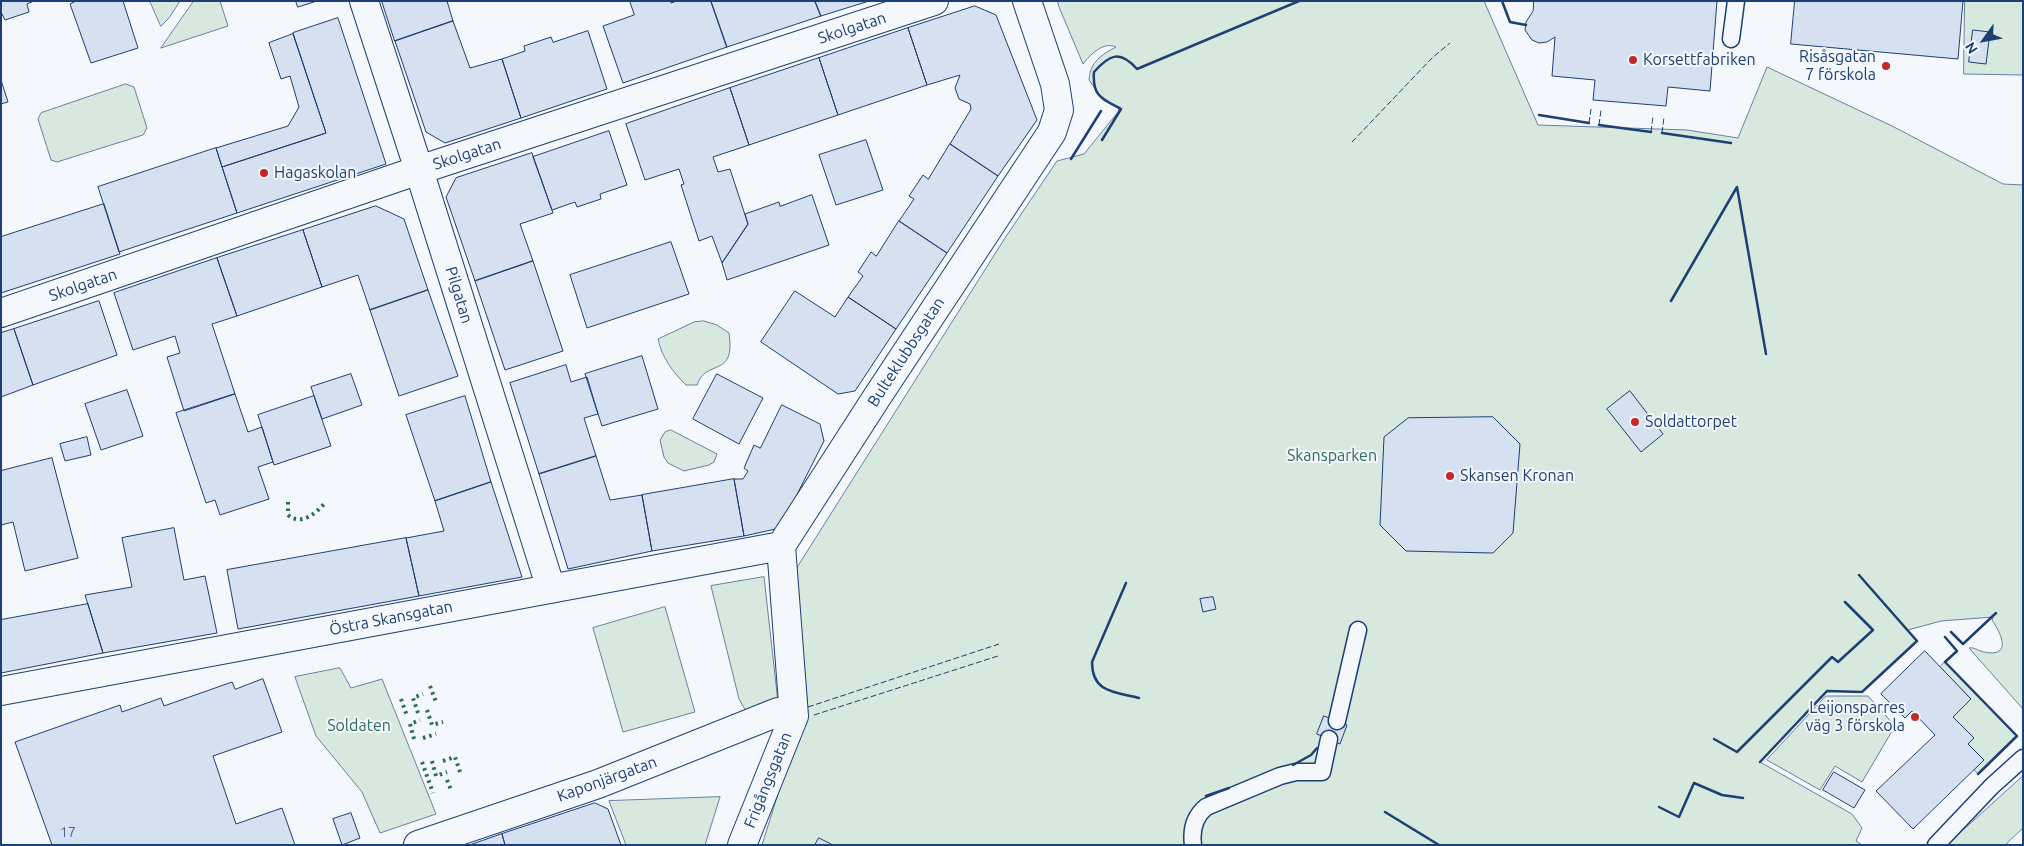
<!DOCTYPE html>
<html>
<head>
<meta charset="utf-8">
<style>
  body { margin:0 }
  #map { position:relative; width:2024px; height:846px; overflow:hidden; background:#f4f7fb; font-family:Ubuntu,sans-serif }
  canvas { display:block }
  .frame { position:absolute; inset:0; border:2px solid #1d3f73; pointer-events:none }
  .north { position:absolute; left:1959px; top:15px; width:50px; height:50px; -webkit-text-stroke:4px #f4f7fb; paint-order:stroke; rotate:238deg; font-size:14px; font-weight:700; line-height:20px; text-align:center; color:#1d3f73 }
  .north::after { content:''; display:block; margin:auto; width:18px; height:22px; background:#1d3f73; clip-path:polygon(50% 0,100% 100%,50% 72%,0 100%) }
</style>
</head>
<body>
<div id="map">
<canvas width="2024" height="846"></canvas>
<div class="frame"></div>
<div class="north">N</div>
</div>
<script>
const ctx = document.querySelector('canvas').getContext('2d');
ctx.lineJoin = 'round';
function fillPath(path, color) {
  ctx.fillStyle = color;
  ctx.fill(path, 'evenodd');
}
function strokePath(path, color, width, dash) {
  ctx.strokeStyle = color;
  ctx.lineWidth = width;
  ctx.lineCap = dash ? 'butt' : 'round';
  ctx.setLineDash(dash || []);
  ctx.stroke(path);
}
function label(font, color, halo, rows, align = 'center') {
  ctx.font = font + ' Ubuntu,sans-serif';
  ctx.lineWidth = 4;
  ctx.setLineDash([]);
  ctx.textBaseline = 'middle';
  ctx.strokeStyle = halo;
  ctx.fillStyle = color;
  for (const [text, x, y, turn = 0] of rows) {
    ctx.save();
    ctx.translate(x, y);
    ctx.rotate((+turn || 0) * Math.PI / 180);
    ctx.textAlign = isNaN(turn) ? turn : align;
    if (halo) ctx.strokeText(text, 0, 0);
    ctx.fillText(text, 0, 0);
    ctx.restore();
  }
}
const green = new Path2D(`
  M 150,1 L 180,1 L 169,18 L 161,26 Z
  M 194,1 L 220,1 L 228,26 L 161,48 Z
  M 1058,1 L 1484,1 L 1538,125 L 1687,130 L 1738,138 L 1767,67 L 1892,126 L 2003,184 L 2023,185 L 2023,709 L 1969,648 C 1975,647 1978,651 1984,652 C 2013,658 2001,633 1992,620 L 1993,617 L 1941,621 L 1908,630 L 1917,641 L 1862,692 L 1826,691 L 1760,762 L 1852,814 L 1862,828 L 1856,841 L 1862,845 L 762,845 L 807,701 L 796,569 L 1005,238 L 1057,161 L 1084,154 L 1118,112 L 1119,108 L 1103,100 L 1089,80 C 1090,62 1101,55 1116,47 C 1103,41 1090,55 1083,64 L 1059,7 Z
  M 1965,1 L 2023,1 L 2023,75 L 1964,74 Z
  M 126,84 L 134,87 L 147,128 L 143,135 L 57,162 L 51,160 L 38,119 L 41,113 Z
  M 704,321 L 717,325 L 729,333 C 736,379 706,358 697,385 L 686,385 C 673,372 662,358 658,339 L 694,322 Z
  M 671,430 L 717,454 L 714,462 L 709,465 L 684,471 L 668,463 L 664,457 L 660,440 L 665,432 Z
  M 764,577 L 778,702 L 746,711 L 739,699 L 711,586 Z
  M 665,607 L 695,712 L 623,732 L 593,628 Z
  M 1945,662 L 2017,736 L 1978,774 L 1974,770 L 1984,760 L 1968,744 L 1974,738 L 1953,717 L 1971,699 L 1940,667 Z
  M 340,668 L 351,688 L 382,679 L 436,814 L 380,833 L 362,792 L 316,736 L 295,677 Z
  M 1826,696 L 1868,696 L 1895,726 L 1862,782 L 1835,766 L 1820,790 L 1767,760 Z
  M 2023,776 L 2023,828 L 2005,845 L 1947,845 Z
  M 720,797 L 705,845 L 626,845 L 609,801 Z`);
const building = new Path2D(`
  M 1,1 L 34,1 L 27,4 L 29,12 L 5,20 L 1,12 Z
  M 123,1 L 138,48 L 91,63 L 70,4 L 76,1 Z
  M 296,1 L 317,1 L 298,7 Z
  M 382,1 L 447,1 L 453,21 L 395,41 Z
  M 630,1 L 671,1 L 671,3 L 677,1 L 711,1 L 727,47 L 623,83 L 603,26 L 634,15 Z
  M 711,1 L 815,1 L 821,16 L 727,47 Z
  M 815,1 L 869,1 L 821,16 Z
  M 1534,1 L 1717,1 L 1710,91 L 1668,87 L 1666,106 L 1593,100 L 1595,80 L 1552,76 L 1555,37 L 1547,42 L 1539,43 L 1532,40 L 1525,30 L 1526,22 L 1533,11 Z
  M 1795,1 L 1963,1 L 1958,59 L 1791,44 Z
  M 975,6 L 996,15 L 1037,120 L 998,176 L 950,144 L 971,109 L 970,104 L 959,99 L 955,88 L 960,75 L 927,85 L 908,28 Z
  M 338,18 L 386,164 L 237,213 L 222,167 L 326,133 L 293,33 Z
  M 453,21 L 470,68 L 502,59 L 521,118 L 445,143 L 426,132 L 395,41 Z
  M 908,28 L 927,85 L 838,115 L 819,58 Z
  M 1973,30 L 1990,32 L 1986,64 L 1969,62 Z
  M 588,31 L 607,89 L 521,118 L 502,59 L 525,51 L 524,46 L 551,37 L 553,42 Z
  M 293,34 L 326,133 L 222,167 L 216,148 L 288,126 L 299,107 L 290,76 L 281,79 L 269,43 Z
  M 819,58 L 838,115 L 749,145 L 730,88 Z
  M 1,80 L 8,102 L 1,104 Z
  M 730,88 L 749,145 L 713,157 L 718,172 L 730,169 L 748,224 L 722,263 L 712,236 L 699,241 L 681,185 L 684,184 L 679,169 L 645,180 L 626,124 Z
  M 609,131 L 627,185 L 600,194 L 601,199 L 577,207 L 575,202 L 552,210 L 533,157 Z
  M 866,140 L 883,190 L 836,205 L 819,155 Z
  M 950,144 L 998,176 L 947,253 L 899,221 L 914,199 L 909,196 L 923,175 L 928,179 Z
  M 216,148 L 237,213 L 119,252 L 98,187 Z
  M 532,153 L 553,213 L 520,224 L 533,261 L 475,281 L 446,197 L 456,178 Z
  M 812,195 L 829,245 L 727,280 L 722,263 L 748,224 L 745,214 L 779,202 L 780,206 Z
  M 104,204 L 120,254 L 1,293 L 1,237 Z
  M 376,206 L 404,219 L 428,290 L 370,310 L 358,275 L 322,287 L 303,230 Z
  M 899,221 L 947,253 L 896,329 L 848,297 L 863,276 L 858,272 L 871,252 L 876,256 Z
  M 303,230 L 322,287 L 237,316 L 217,258 Z
  M 671,242 L 689,294 L 587,328 L 570,275 Z
  M 217,258 L 237,316 L 212,324 L 235,394 L 184,411 L 167,357 L 180,353 L 175,336 L 133,350 L 114,293 Z
  M 533,261 L 563,351 L 505,370 L 475,281 Z
  M 428,290 L 458,376 L 399,396 L 370,310 Z
  M 795,291 L 835,317 L 848,297 L 896,329 L 855,391 L 838,394 L 761,342 Z
  M 99,301 L 117,355 L 33,385 L 14,329 Z
  M 14,329 L 33,385 L 1,397 L 1,333 Z
  M 642,356 L 658,409 L 602,426 L 585,374 Z
  M 566,365 L 571,382 L 587,377 L 598,414 L 584,418 L 596,456 L 539,474 L 510,383 Z
  M 351,374 L 362,405 L 322,419 L 311,387 Z
  M 717,374 L 763,398 L 739,444 L 693,419 Z
  M 127,390 L 143,436 L 101,450 L 85,404 Z
  M 1630,391 L 1663,434 L 1641,452 L 1607,409 Z
  M 235,394 L 248,432 L 262,427 L 273,462 L 258,467 L 269,499 L 220,515 L 215,500 L 206,503 L 176,413 Z
  M 314,396 L 331,446 L 274,465 L 258,415 Z
  M 465,396 L 491,482 L 435,501 L 406,415 Z
  M 782,405 L 820,424 L 824,441 L 780,528 L 744,536 L 734,479 L 743,479 L 748,471 L 744,468 L 754,445 L 760,448 Z
  M 1493,417 L 1520,444 L 1513,533 L 1493,553 L 1406,551 L 1380,525 L 1384,437 L 1408,418 Z
  M 87,437 L 91,455 L 65,461 L 60,444 Z
  M 596,456 L 610,500 L 642,495 L 652,551 L 568,569 L 539,474 Z
  M 52,458 L 78,558 L 25,571 L 13,522 L 1,525 L 1,471 Z
  M 734,479 L 744,536 L 652,551 L 642,495 Z
  M 491,482 L 522,577 L 419,596 L 406,538 L 444,531 L 435,501 Z
  M 174,528 L 184,580 L 205,576 L 217,633 L 103,653 L 85,595 L 132,587 L 122,538 Z
  M 406,538 L 419,596 L 238,629 L 227,570 Z
  M 1213,597 L 1216,609 L 1203,612 L 1200,599 Z
  M 88,604 L 103,653 L 1,673 L 1,620 Z
  M 1925,651 L 1971,699 L 1953,717 L 1974,738 L 1968,744 L 1984,760 L 1913,829 L 1876,791 L 1935,735 L 1912,711 L 1905,718 L 1881,694 Z
  M 263,679 L 282,732 L 213,756 L 236,824 L 282,808 L 295,845 L 52,845 L 15,742 L 120,705 L 122,712 L 161,698 L 164,706 L 232,682 L 235,689 Z
  M 1324,716 L 1347,725 L 1340,744 L 1317,734 Z
  M 1834,772 L 1865,790 L 1854,808 L 1823,790 Z
  M 595,803 L 608,809 L 621,845 L 505,845 L 502,834 Z
  M 351,813 L 360,838 L 342,845 L 333,819 Z
  M 502,834 L 505,845 L 470,845 Z
  M 819,838 L 833,845 L 815,845 Z`);
const lane = new Path2D(`
  M 1731,39 L 1736,1
  M 1337,721 L 1358,630
  M 1193,845 C 1191,830 1194,817 1206,807 L 1280,776 L 1296,772 L 1322,772 L 1329,739
  M 1936,845 L 1992,786 L 2023,758`);
const street = new Path2D(`
  M 364,1 L 419,170 L 551,589
  M 1,313 L 419,170 L 934,1
  M 1,691 L 781,546
  M 418,845 L 598,784 L 778,712 L 794,716
  M 742,845 L 794,716 L 781,546 L 877,397 L 1052,132 L 1059,110 L 1055,84 L 1027,1`);
const hedge = new Path2D(`
  M 288,502 L 288,515 C 301,526 315,514 325,503
  M 430,686 L 436,702
  M 401,699 L 407,716
  M 427,710 L 432,725 L 443,722
  M 418,713 L 413,698 L 423,694
  M 423,738 L 436,734
  M 414,739 L 410,724 L 420,720
  M 432,761 L 436,776 L 447,772
  M 443,761 L 455,757 L 460,772
  M 422,762 L 433,793
  M 447,780 L 451,790`);
const fence = new Path2D(`
  M 1589,123 L 1591,109
  M 1599,125 L 1601,110
  M 1651,132 L 1653,116
  M 1662,133 L 1664,117
  M 1352,142 L 1432,58 L 1450,43
  M 808,707 L 999,644
  M 814,715 L 998,656`);
const wall = new Path2D(`
  M 1502,1 L 1510,22 L 1526,25
  M 1539,115 L 1589,123
  M 1599,125 L 1651,132
  M 1662,133 L 1731,143
  M 1102,140 L 1121,109 C 1102,99 1092,96 1094,72 C 1110,54 1120,50 1137,69 L 1299,1
  M 1071,159 L 1101,111
  M 1671,301 L 1737,187 L 1766,354
  M 1126,583 L 1092,662 C 1092,693 1115,692 1139,698
  M 1951,632 L 1963,644 L 1996,613
  M 1945,637 L 1957,651 L 1945,662 L 2017,736 L 1978,774
  M 1714,739 L 1737,752 L 1832,657 L 1838,662 L 1873,630 L 1845,602
  M 1760,762 L 1827,691 L 1862,692 L 1917,641 L 1859,575
  M 1293,765 L 1311,755 L 1317,748
  M 1206,796 L 1229,788
  M 1659,807 L 1679,817 L 1694,783 L 1722,795 L 1743,798
  M 1385,812 L 1439,845`);
const markers = [
  [1633,60,5,"#c62828"],
  [1886,66,5,"#c62828"],
  [264,173,5,"#c62828"],
  [1635,422,5,"#c62828"],
  [1450,476,5,"#c62828"],
  [1915,717,5,"#c62828"]
];
const numberNames = [
  ["17",68,832]
];
const streetNames = [
  ["Skolgatan",852,28,-18],
  ["Skolgatan",467,154,-18],
  ["Skolgatan",83,285,-19],
  ["Pilgatan",459,295,73],
  ["Bulteklubbsgatan",906,352,-57],
  ["Östra Skansgatan",391,618,-11],
  ["Kaponjärgatan",607,779,-20],
  ["Frigångsgatan",768,780,-68]
];
const poiNames = [
  ["Risåsgatan",1876,57,"right"],
  ["7 förskola",1876,75,"right"],
  ["Korsettfabriken",1643,60],
  ["Hagaskolan",274,173],
  ["Soldattorpet",1645,422],
  ["Skansen Kronan",1460,476],
  ["Leijonsparres",1905,708,"right"],
  ["väg 3 förskola",1905,726,"right"]
];
const parkNames = [
  ["Skansparken",1332,456],
  ["Soldaten",359,726]
];
fillPath(green, '#d7e8df');
strokePath(green, '#687fa3', 1);
fillPath(building, '#d5e0f0');
strokePath(building, '#1d3f73', 1);
strokePath(lane, '#1d3f73', 19);
strokePath(street, '#1d3f73', 30);
strokePath(lane, '#f4f7fb', 16);
strokePath(street, '#f4f7fb', 28);
strokePath(hedge, '#2c6c60', 4, [2.5, 4]);
strokePath(fence, '#1d3f73', 1, [6, 2.5]);
strokePath(wall, '#1d3f73', 2.5);
for (const [x, y, r, color] of markers) {
  const dot = new Path2D();
  dot.arc(x, y, r, 0, 2 * Math.PI);
  ctx.fillStyle = color;
  ctx.fill(dot);
  strokePath(dot, '#f4f7fb', 2);
}
label('14px', '#4b6792', null, numberNames);
label('16px', '#1d3f73', '#f4f7fb', streetNames);
label('16px', '#1d3f73', '#f4f7fb', poiNames, 'left');
label('16px', '#2c6c60', '#f4f7fb', parkNames);
</script>
</body>
</html>
